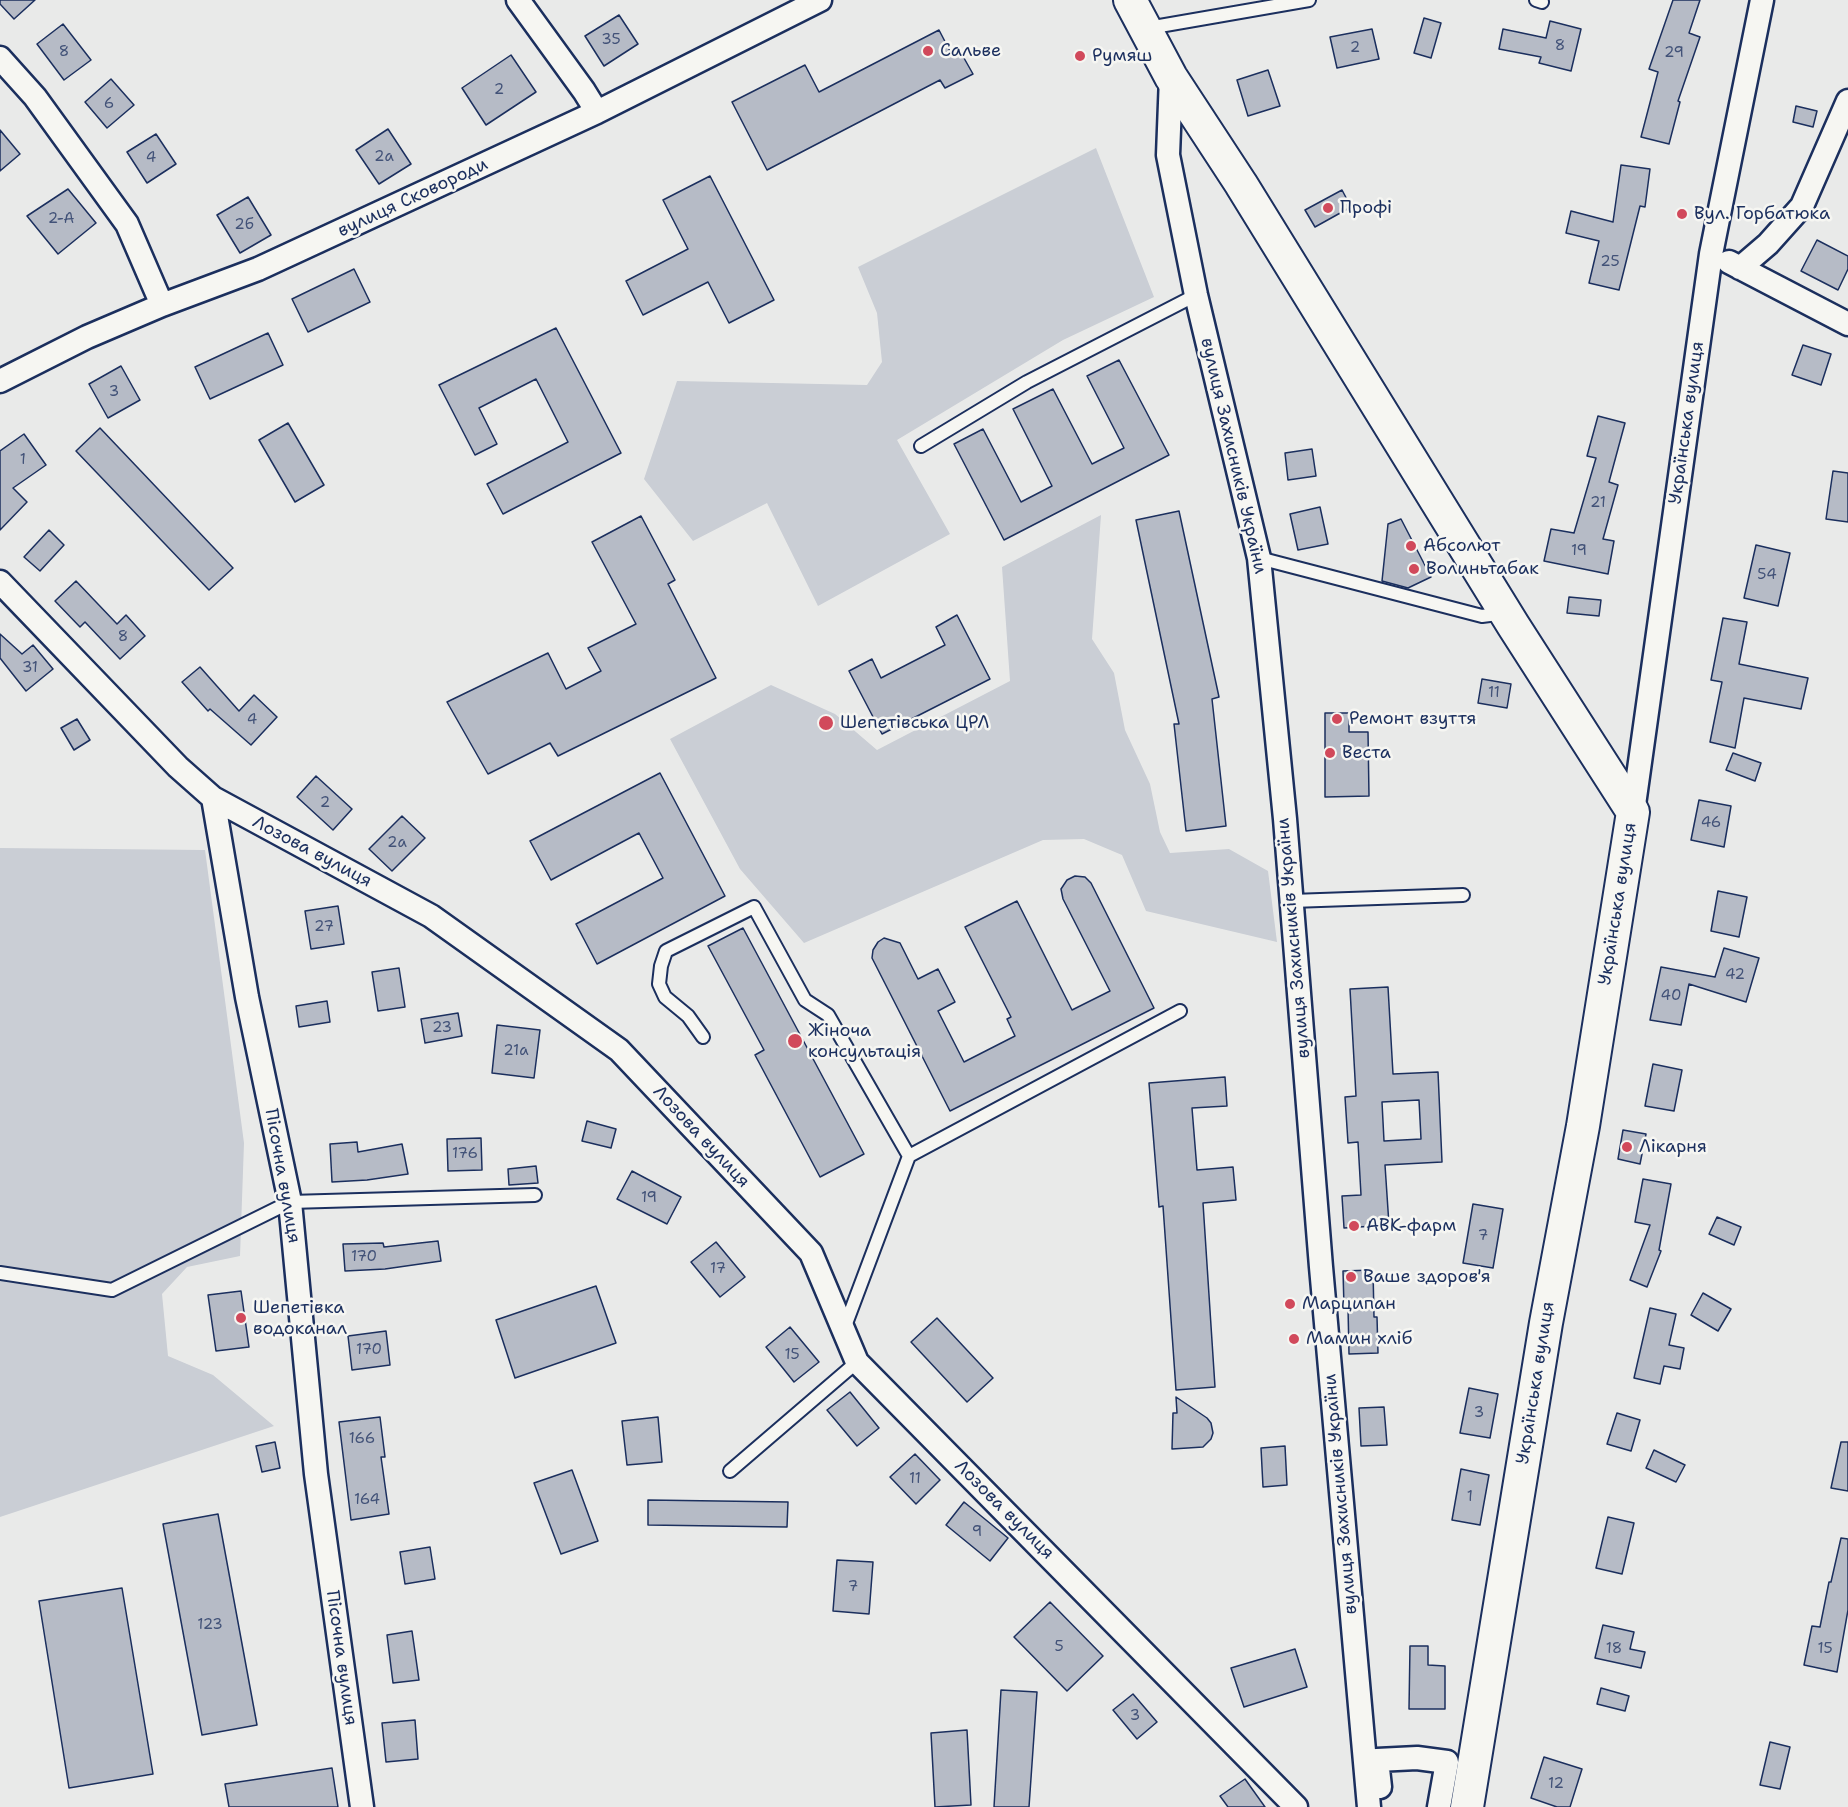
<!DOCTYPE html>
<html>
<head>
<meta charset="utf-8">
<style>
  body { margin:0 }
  canvas { display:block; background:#e9eae9 }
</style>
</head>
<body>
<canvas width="1848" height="1807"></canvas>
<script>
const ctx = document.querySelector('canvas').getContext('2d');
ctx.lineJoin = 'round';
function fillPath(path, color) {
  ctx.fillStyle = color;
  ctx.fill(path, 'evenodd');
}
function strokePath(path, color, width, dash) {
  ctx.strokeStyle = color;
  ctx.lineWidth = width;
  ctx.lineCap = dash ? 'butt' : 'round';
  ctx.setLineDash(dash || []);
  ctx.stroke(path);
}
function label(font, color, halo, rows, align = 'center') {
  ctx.font = font + ' "Shantell Sans",sans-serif';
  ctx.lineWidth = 5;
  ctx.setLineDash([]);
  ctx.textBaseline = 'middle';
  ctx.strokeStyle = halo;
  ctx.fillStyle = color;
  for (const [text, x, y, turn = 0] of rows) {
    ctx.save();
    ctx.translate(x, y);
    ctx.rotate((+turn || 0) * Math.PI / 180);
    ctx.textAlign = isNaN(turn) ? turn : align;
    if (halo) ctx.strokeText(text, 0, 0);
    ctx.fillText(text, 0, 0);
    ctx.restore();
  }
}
const green = new Path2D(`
  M 1096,148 L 1154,297 L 1063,340 L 897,440 L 950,534 L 818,606 L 767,503 L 693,541 L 644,479 L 677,381 L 867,385 L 882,362 L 877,313 L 858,267 Z
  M 1101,515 L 1092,639 L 1114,673 L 1125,730 L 1150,784 L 1160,832 L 1170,853 L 1229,849 L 1268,871 L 1277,942 L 1146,911 L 1122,855 L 1084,839 L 1043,840 L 804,943 L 740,869 L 670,739 L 771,685 L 835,714 L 877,750 L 1010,681 L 1002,567 Z
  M 0,848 L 205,850 L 244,1143 L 240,1256 L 187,1267 L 162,1294 L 168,1356 L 213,1375 L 274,1426 L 0,1517 Z`);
const building = new Path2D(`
  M 0,0 L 35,0 L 14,19 L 0,4 Z
  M 1673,0 L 1700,0 L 1689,33 L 1700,37 L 1678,101 L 1680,102 L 1669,144 L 1641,137 L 1658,72 L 1649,69 Z
  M 619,15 L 638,44 L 604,66 L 585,36 Z
  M 1424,18 L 1441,23 L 1431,58 L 1414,53 Z
  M 1550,21 L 1581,29 L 1571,71 L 1539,63 L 1541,57 L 1499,49 L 1503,29 L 1546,38 Z
  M 63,24 L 91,60 L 64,80 L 37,44 Z
  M 1372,29 L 1379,59 L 1337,68 L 1330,37 Z
  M 939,30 L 952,55 L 960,51 L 973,74 L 945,88 L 940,80 L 767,170 L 732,102 L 805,65 L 819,92 Z
  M 511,55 L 536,92 L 486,125 L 462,88 Z
  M 1268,70 L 1280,106 L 1248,116 L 1237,80 Z
  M 111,79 L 134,105 L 107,128 L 85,102 Z
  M 1796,106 L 1817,111 L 1813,127 L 1793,122 Z
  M 388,129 L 411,164 L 379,184 L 356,150 Z
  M 0,130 L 20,154 L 0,171 Z
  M 156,134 L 176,164 L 147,183 L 127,152 Z
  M 1621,165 L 1650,169 L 1645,207 L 1640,206 L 1619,290 L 1589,283 L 1599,241 L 1566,233 L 1571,211 L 1613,222 Z
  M 710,176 L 774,300 L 729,323 L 708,282 L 643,315 L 626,281 L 688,249 L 663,200 Z
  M 68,189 L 96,223 L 58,254 L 27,216 Z
  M 1342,190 L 1351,207 L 1315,227 L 1305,210 Z
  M 248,197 L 271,235 L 240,253 L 217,215 Z
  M 1817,240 L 1848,256 L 1848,269 L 1838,290 L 1801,271 Z
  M 354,269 L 370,302 L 308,332 L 292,299 Z
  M 556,328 L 621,453 L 503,514 L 487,484 L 568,442 L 536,379 L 479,408 L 497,444 L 475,455 L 439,385 Z
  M 268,333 L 283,365 L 210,399 L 195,367 Z
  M 1803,345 L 1831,354 L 1821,385 L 1792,375 Z
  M 1119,360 L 1169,455 L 1004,540 L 954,444 L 983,429 L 1021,502 L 1052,486 L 1013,409 L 1053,389 L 1092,464 L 1124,448 L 1087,376 Z
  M 121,366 L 140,400 L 108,418 L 89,384 Z
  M 1598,416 L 1625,423 L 1609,482 L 1618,485 L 1603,539 L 1614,541 L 1608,574 L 1544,561 L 1551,529 L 1574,533 L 1596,458 L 1587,456 Z
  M 288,423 L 324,485 L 295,502 L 259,440 Z
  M 100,428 L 233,568 L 209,590 L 76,451 Z
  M 24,434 L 46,465 L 13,488 L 27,502 L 0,530 L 0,451 Z
  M 1312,449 L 1316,476 L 1288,480 L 1285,453 Z
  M 1833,471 L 1848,473 L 1848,522 L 1826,519 Z
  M 1320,507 L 1328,544 L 1298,550 L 1290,514 Z
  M 1179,511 L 1219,697 L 1212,699 L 1226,826 L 1186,831 L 1174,724 L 1179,724 L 1136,520 Z
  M 641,516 L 675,580 L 668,584 L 716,678 L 558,756 L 550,743 L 488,774 L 447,702 L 548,653 L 566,689 L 601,671 L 588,648 L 636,624 L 592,542 Z
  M 1401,519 L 1431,577 L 1408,588 L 1382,581 L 1388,524 Z
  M 49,530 L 64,545 L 40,571 L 24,557 Z
  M 1756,545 L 1790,553 L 1778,606 L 1744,598 Z
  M 76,581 L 117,624 L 126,615 L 145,636 L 120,659 L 85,622 L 80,627 L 55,601 Z
  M 1569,597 L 1601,600 L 1599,616 L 1567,613 Z
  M 957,615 L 990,679 L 882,734 L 849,671 L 872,659 L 881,678 L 945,645 L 936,627 Z
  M 1723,618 L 1747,622 L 1739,664 L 1808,678 L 1801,709 L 1744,698 L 1735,748 L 1710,742 L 1722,682 L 1711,680 Z
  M 0,634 L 22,654 L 33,645 L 53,669 L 26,691 L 0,658 Z
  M 200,667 L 239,711 L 254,695 L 277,717 L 251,745 L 210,709 L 208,711 L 182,682 Z
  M 1482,679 L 1511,684 L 1507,708 L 1478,703 Z
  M 1325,713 L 1349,713 L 1349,732 L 1368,732 L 1369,796 L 1325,797 Z
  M 77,719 L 90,740 L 74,750 L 61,728 Z
  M 1733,753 L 1761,763 L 1755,781 L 1726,770 Z
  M 660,773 L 725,896 L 597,964 L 576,924 L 663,878 L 639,833 L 551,880 L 530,841 Z
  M 316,776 L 352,809 L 333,830 L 297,797 Z
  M 1699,800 L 1731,806 L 1724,847 L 1691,840 Z
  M 402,816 L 425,838 L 392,871 L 369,849 Z
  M 1075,876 L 1085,877 L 1091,883 L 1154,1008 L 950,1111 L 872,958 L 873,950 L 878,942 L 884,938 L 900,943 L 918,979 L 938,969 L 955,1002 L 938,1011 L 964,1062 L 1015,1036 L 1007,1019 L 1011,1017 L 965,927 L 1017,901 L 1072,1010 L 1110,991 L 1063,899 L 1061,889 L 1067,880 Z
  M 1718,891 L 1747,897 L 1739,937 L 1711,931 Z
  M 338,906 L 344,944 L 311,949 L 305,911 Z
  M 743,928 L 864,1154 L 820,1177 L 755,1055 L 764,1050 L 708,946 Z
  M 1724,948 L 1759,958 L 1746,1002 L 1689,984 L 1681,1025 L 1650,1020 L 1661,967 L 1715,977 Z
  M 399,968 L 405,1007 L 378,1011 L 372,972 Z
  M 1388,987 L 1393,1074 L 1438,1072 L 1442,1162 L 1385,1165 L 1389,1225 L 1344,1228 L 1342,1196 L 1361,1195 L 1358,1142 L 1348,1143 L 1345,1097 L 1356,1096 L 1350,989 ZM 1419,1100 L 1421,1139 L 1384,1141 L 1382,1102 Z
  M 327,1001 L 330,1022 L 299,1027 L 296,1006 Z
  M 458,1013 L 462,1036 L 425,1043 L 421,1019 Z
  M 497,1025 L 540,1030 L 534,1078 L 492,1073 Z
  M 1653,1064 L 1682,1070 L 1674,1111 L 1645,1106 Z
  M 1225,1077 L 1227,1106 L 1192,1108 L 1197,1170 L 1233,1167 L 1236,1200 L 1203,1203 L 1215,1387 L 1176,1390 L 1163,1206 L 1159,1207 L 1149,1083 Z
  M 587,1121 L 616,1129 L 611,1148 L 582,1141 Z
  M 1623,1130 L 1646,1134 L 1640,1164 L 1618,1159 Z
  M 481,1138 L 482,1170 L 448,1171 L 447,1139 Z
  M 357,1142 L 358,1152 L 402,1144 L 408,1174 L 367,1180 L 332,1182 L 330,1144 Z
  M 536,1166 L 538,1183 L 509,1185 L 508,1169 Z
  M 632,1171 L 681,1197 L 667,1224 L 617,1199 Z
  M 1643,1179 L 1671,1184 L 1659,1250 L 1661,1251 L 1647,1287 L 1630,1280 L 1650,1225 L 1635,1222 Z
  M 1473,1204 L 1503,1209 L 1493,1268 L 1463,1263 Z
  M 1717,1217 L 1741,1227 L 1734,1245 L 1709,1234 Z
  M 438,1241 L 441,1261 L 385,1269 L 345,1271 L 343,1244 L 383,1243 L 384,1247 Z
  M 716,1242 L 745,1277 L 720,1297 L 691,1262 Z
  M 1373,1270 L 1374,1317 L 1377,1317 L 1378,1353 L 1349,1354 L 1348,1307 L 1344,1307 L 1343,1271 Z
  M 596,1286 L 616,1343 L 515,1378 L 496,1320 Z
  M 241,1291 L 249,1347 L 216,1351 L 208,1295 Z
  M 1703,1293 L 1731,1309 L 1718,1331 L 1691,1315 Z
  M 1650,1308 L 1676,1314 L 1669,1345 L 1684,1348 L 1680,1369 L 1664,1366 L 1660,1384 L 1634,1378 Z
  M 937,1318 L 993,1378 L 967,1402 L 911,1342 Z
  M 790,1327 L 819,1362 L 794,1382 L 766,1347 Z
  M 386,1331 L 390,1365 L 352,1370 L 348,1336 Z
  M 1469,1388 L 1498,1394 L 1490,1438 L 1460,1433 Z
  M 850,1392 L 879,1428 L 857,1446 L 827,1410 Z
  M 1176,1397 L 1207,1418 L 1211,1423 L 1213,1433 L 1211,1439 L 1203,1447 L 1172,1449 L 1173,1413 L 1177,1413 Z
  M 1384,1407 L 1387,1445 L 1361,1446 L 1359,1408 Z
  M 1617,1413 L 1640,1420 L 1631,1451 L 1607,1444 Z
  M 380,1417 L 385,1457 L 381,1457 L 389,1514 L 351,1520 L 339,1422 Z
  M 658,1417 L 662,1462 L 627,1465 L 622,1421 Z
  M 275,1442 L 280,1468 L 262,1472 L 256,1446 Z
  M 1841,1442 L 1848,1442 L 1848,1491 L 1831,1488 Z
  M 1285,1446 L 1287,1485 L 1263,1487 L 1261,1448 Z
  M 1654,1450 L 1685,1465 L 1676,1482 L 1646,1468 Z
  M 915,1454 L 940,1480 L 916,1504 L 890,1477 Z
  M 1461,1469 L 1489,1475 L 1480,1525 L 1452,1520 Z
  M 572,1470 L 598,1541 L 561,1554 L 534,1483 Z
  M 648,1500 L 788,1502 L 787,1527 L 648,1525 Z
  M 964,1502 L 1008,1538 L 990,1561 L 946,1525 Z
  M 218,1514 L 257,1725 L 202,1735 L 163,1524 Z
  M 1608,1517 L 1634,1523 L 1622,1574 L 1596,1568 Z
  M 1841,1538 L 1848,1539 L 1848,1610 L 1837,1672 L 1804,1665 L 1812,1626 L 1820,1627 L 1829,1582 L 1831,1582 Z
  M 430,1547 L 435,1579 L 405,1584 L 400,1552 Z
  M 837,1560 L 873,1562 L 869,1614 L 833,1611 Z
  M 122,1588 L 153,1774 L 69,1788 L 39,1601 Z
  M 1050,1602 L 1103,1656 L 1067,1691 L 1014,1637 Z
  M 1603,1625 L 1634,1632 L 1630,1649 L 1645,1652 L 1641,1668 L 1595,1658 Z
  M 412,1631 L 419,1680 L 393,1683 L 387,1635 Z
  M 1410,1646 L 1428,1646 L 1428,1665 L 1445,1666 L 1445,1709 L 1409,1709 Z
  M 1295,1649 L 1307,1687 L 1244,1707 L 1231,1668 Z
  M 1601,1688 L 1629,1696 L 1625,1711 L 1597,1704 Z
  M 1001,1690 L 1037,1692 L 1029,1807 L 994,1807 Z
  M 1133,1694 L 1157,1722 L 1137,1739 L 1113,1710 Z
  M 415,1720 L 418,1759 L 386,1762 L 382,1723 Z
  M 967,1730 L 971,1805 L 935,1807 L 931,1733 Z
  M 1770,1742 L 1790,1747 L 1780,1789 L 1760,1785 Z
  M 1544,1757 L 1582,1769 L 1570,1807 L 1557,1807 L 1531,1798 Z
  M 332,1768 L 338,1807 L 229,1807 L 225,1784 Z
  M 1245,1779 L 1265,1807 L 1228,1807 L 1220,1796 Z`);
const lane = new Path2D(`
  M 1536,0 L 1542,2
  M 1148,28 L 1309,0
  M 921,446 L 1027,382 L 1196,295
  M 1259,558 L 1482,616 L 1505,613
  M 1292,901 L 1463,895
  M 703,1037 L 688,1016 L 665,997 L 659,984 L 661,966 L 666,951 L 754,907 L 805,1000 L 828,1015 L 909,1156 L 844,1329
  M 909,1156 L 1180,1011
  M 0,1273 L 112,1290 L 290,1202 L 535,1195
  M 730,1471 L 857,1362`);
const street = new Path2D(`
  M 518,0 L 584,91 L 597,112
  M 0,58 L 35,97 L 127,224 L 162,305
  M 1171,77 L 1168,155 L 1196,295 L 1259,558 L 1285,819 L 1321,1267 L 1369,1807
  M 1729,262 L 1848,324
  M 1740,268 L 1768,244 L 1802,206 L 1848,101
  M 0,381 L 87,337 L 162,305 L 258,269 L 597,112 L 820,0
  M 0,582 L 178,767 L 213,798 L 431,916 L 619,1050 L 811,1253 L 857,1362 L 1296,1807
  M 213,798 L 247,997 L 290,1202 L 316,1474 L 362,1807
  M 1633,812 L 1711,254 L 1762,0
  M 1380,1787 L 1377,1760 L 1417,1758 L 1447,1762 L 1439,1807`);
const secondary = new Path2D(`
  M 1130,0 L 1171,77 L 1241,184 L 1513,625 L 1633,812 L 1583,1126 L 1546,1323 L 1467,1807`);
const markers = [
  [928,51,6,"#d1495b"],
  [1080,56,6,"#d1495b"],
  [1328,208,6,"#d1495b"],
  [1682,214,6,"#d1495b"],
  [1411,546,6,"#d1495b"],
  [1414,569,6,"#d1495b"],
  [1337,719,6,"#d1495b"],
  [826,723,8,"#d1495b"],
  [1330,753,6,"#d1495b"],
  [795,1041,8,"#d1495b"],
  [1627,1147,6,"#d1495b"],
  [1354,1226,6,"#d1495b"],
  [1351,1277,6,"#d1495b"],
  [1290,1304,6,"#d1495b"],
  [241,1318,6,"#d1495b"],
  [1294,1339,6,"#d1495b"]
];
const numberNames = [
  ["35",611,40],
  ["8",1560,46],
  ["2",1355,48],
  ["8",64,52],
  ["29",1674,53],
  ["2",499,90],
  ["6",109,104],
  ["2а",384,157],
  ["4",151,158],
  ["2-А",61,219],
  ["2б",244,225],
  ["25",1610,262],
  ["3",114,392],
  ["1",23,460],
  ["21",1598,503],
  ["19",1579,551],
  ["54",1767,575],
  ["8",123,637],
  ["31",30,668],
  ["11",1494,693],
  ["4",252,720],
  ["2",325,803],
  ["46",1711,823],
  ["2а",397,843],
  ["27",324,927],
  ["42",1735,975],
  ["40",1671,996],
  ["23",442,1028],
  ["21а",516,1051],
  ["176",465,1154],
  ["19",649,1198],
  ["7",1483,1236],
  ["170",364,1257],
  ["17",718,1269],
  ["170",369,1350],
  ["15",792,1355],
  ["3",1479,1413],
  ["166",362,1439],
  ["11",915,1479],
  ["1",1470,1497],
  ["164",367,1500],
  ["9",977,1532],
  ["7",853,1587],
  ["123",210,1625],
  ["5",1059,1647],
  ["18",1614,1649],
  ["15",1825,1649],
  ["3",1135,1716],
  ["12",1556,1784]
];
const poiNames = [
  ["Сальве",940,51],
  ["Румяш",1092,56],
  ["Профі",1340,208],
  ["Вул. Горбатюка",1694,214],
  ["Абсолют",1423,546],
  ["Волиньтабак",1426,569],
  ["Ремонт взуття",1349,719],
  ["Шепетівська ЦРЛ",840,723],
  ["Веста",1342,753],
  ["Жіноча",808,1031],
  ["консультація",808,1052],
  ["Лікарня",1639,1147],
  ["АВК-фарм",1366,1226],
  ["Ваше здоров'я",1363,1277],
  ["Марципан",1302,1304],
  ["Шепетівка",253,1308],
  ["водоканал",253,1329],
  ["Мамин хліб",1306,1339]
];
const streetNames = [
  ["вулиця Сковороди",413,198,-25],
  ["Українська вулиця",1687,423,-82],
  ["вулиця Захисників України",1233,456,77],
  ["Лозова вулиця",312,852,28],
  ["Українська вулиця",1618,904,-81],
  ["вулиця Захисників України",1294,938,-95],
  ["Лозова вулиця",701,1137,47],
  ["Пісочна вулиця",282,1176,80],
  ["Українська вулиця",1536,1383,-81],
  ["вулиця Захисників України",1341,1494,-95],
  ["Лозова вулиця",1004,1510,45],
  ["Пісочна вулиця",341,1658,82]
];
fillPath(green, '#caced5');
fillPath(building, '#b6bbc6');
strokePath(building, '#1b2f5e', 1.5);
strokePath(lane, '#1b2f5e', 16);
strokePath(street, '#1b2f5e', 27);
strokePath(secondary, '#1b2f5e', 36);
strokePath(lane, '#f6f6f2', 12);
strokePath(street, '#f6f6f2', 22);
strokePath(secondary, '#f6f6f2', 32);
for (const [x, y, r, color] of markers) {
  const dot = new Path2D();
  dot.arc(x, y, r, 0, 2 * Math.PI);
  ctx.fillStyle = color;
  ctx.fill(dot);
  strokePath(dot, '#f6f6f2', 2);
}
label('15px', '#425278', null, numberNames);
label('18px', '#1b2f5e', '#f6f6f2', poiNames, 'left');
label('18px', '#1b2f5e', '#f6f6f2', streetNames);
</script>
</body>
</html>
